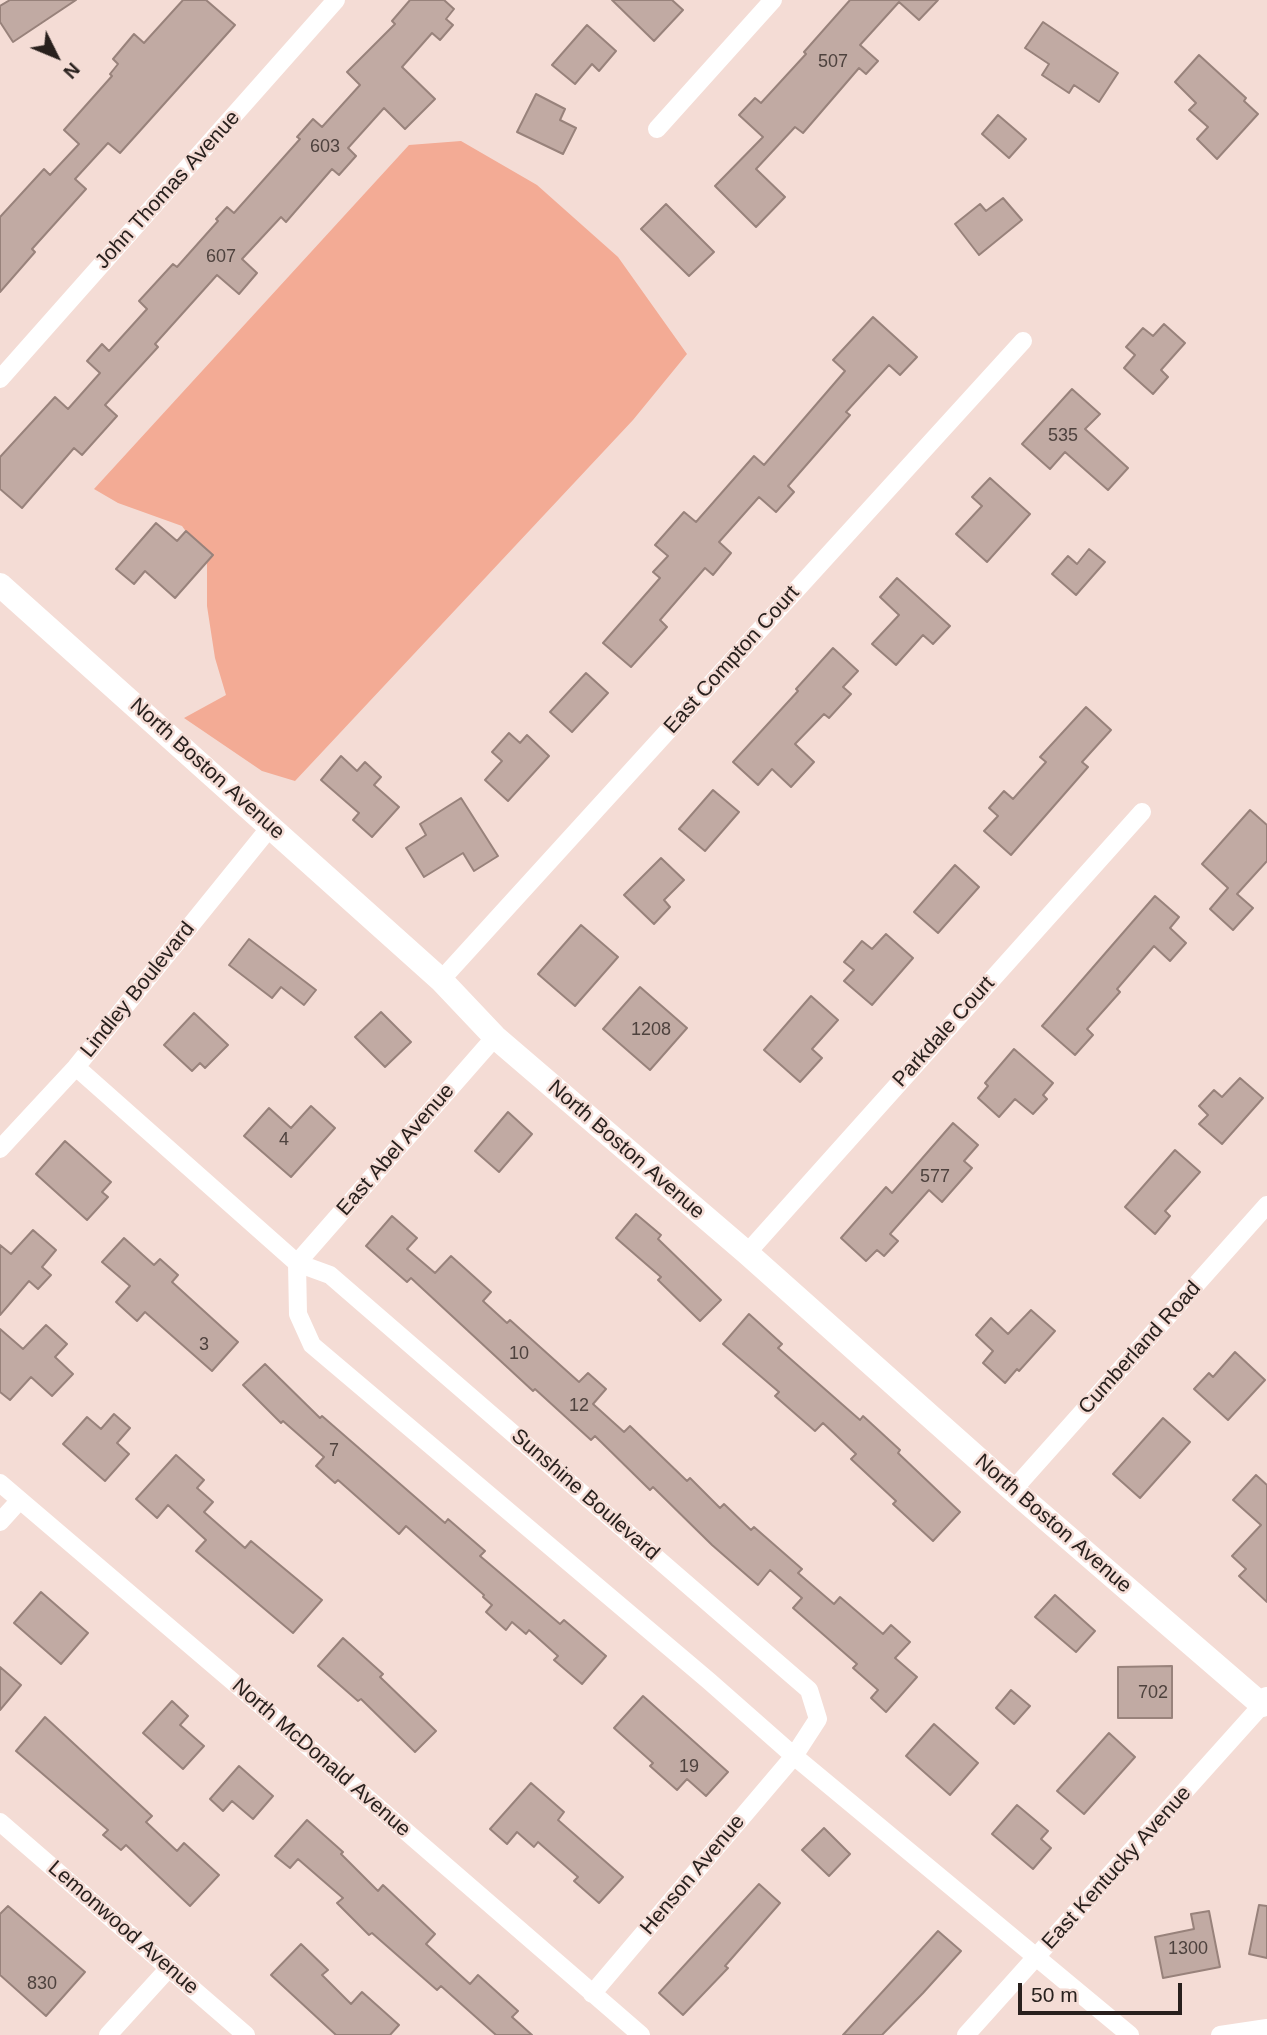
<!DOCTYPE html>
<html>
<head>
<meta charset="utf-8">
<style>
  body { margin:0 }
  #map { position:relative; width:1267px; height:2035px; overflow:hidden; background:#f4dcd5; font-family:Helvetica,sans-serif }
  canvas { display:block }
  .north { position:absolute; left:21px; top:21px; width:70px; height:70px; -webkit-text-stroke:5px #f4dcd5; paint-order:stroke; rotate:133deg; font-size:19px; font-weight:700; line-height:28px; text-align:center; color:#28201d }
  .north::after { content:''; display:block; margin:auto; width:24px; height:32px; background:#28201d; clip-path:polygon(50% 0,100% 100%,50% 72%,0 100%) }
  .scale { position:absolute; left:1018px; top:1983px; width:164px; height:32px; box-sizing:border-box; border:4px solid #28201d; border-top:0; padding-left:9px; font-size:21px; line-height:24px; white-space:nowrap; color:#28201d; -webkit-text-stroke:5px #f4dcd5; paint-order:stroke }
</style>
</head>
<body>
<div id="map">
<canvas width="1267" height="2035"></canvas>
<div class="north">N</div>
<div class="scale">50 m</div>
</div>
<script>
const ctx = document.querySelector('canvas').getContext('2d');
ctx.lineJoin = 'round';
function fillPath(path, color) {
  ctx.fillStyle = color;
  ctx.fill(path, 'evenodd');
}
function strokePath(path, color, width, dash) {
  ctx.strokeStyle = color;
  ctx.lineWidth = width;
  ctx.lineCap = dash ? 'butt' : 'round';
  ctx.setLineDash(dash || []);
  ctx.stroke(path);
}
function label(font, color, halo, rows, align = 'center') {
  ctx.font = font + ' Helvetica,sans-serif';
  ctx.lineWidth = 5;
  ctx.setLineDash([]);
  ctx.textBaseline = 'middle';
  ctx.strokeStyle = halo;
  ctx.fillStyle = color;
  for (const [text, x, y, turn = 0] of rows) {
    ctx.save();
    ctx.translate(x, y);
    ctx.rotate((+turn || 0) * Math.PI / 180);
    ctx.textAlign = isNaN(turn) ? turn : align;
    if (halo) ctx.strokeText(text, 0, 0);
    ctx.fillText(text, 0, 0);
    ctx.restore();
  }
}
const green = new Path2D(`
  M 461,141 L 537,185 L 618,257 L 687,354 L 633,420 L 295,781 L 262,771 L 184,718 L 226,695 L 215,658 L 207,606 L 207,561 L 182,526 L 118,503 L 94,489 L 409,145 Z`);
const building = new Path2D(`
  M 10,0 L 76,0 L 13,42 L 0,22 L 0,6 Z
  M 183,0 L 206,0 L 235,25 L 120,153 L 108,143 L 75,179 L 86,189 L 32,249 L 35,252 L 0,292 L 0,217 L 44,169 L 50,175 L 79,144 L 64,130 L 112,76 L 110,74 L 118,64 L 113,59 L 134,34 L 144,43 Z
  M 410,0 L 444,0 L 454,9 L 446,19 L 453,25 L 440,40 L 432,33 L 402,67 L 435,99 L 405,129 L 384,108 L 348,148 L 356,156 L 339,175 L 332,169 L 286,222 L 281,217 L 242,259 L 257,273 L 239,294 L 217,275 L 155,344 L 158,347 L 105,405 L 117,416 L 82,455 L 74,448 L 22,508 L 0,489 L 0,457 L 55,397 L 68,409 L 100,373 L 87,361 L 102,344 L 109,351 L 147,309 L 139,301 L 173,264 L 177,267 L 218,221 L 216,219 L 227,207 L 234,213 L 300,139 L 297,137 L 313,119 L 322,127 L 360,85 L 347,72 L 395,24 L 392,21 Z
  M 612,0 L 672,0 L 683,10 L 654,41 Z
  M 850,0 L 938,0 L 919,20 L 899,2 L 860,45 L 878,61 L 866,74 L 859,68 L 803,133 L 795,127 L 756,169 L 785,197 L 756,227 L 715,186 L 763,137 L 739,115 L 755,98 L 761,103 L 806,54 L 804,52 Z
  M 1043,22 L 1118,73 L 1099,102 L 1074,85 L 1069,93 L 1042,75 L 1049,64 L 1025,48 Z
  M 587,25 L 616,51 L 599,71 L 592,64 L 575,84 L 552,65 Z
  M 1199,55 L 1246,98 L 1244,101 L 1258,114 L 1217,159 L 1197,139 L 1208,127 L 1189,110 L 1196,103 L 1175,82 Z
  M 536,94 L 565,109 L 560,120 L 576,128 L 563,154 L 517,132 Z
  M 998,115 L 1026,139 L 1009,158 L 982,134 Z
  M 1003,198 L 1022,220 L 979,255 L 955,224 L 980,204 L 986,211 Z
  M 666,204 L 714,252 L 689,276 L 641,229 Z
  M 873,317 L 917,357 L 900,375 L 889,365 L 846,412 L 850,415 L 788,486 L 794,492 L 776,512 L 759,497 L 719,542 L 731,553 L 713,575 L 705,568 L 660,620 L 667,627 L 631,667 L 603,643 L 660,578 L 653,572 L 668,556 L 655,545 L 684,512 L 696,522 L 754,456 L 764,465 L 845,371 L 833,360 Z
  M 1164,324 L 1185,343 L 1161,370 L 1168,377 L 1153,394 L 1124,368 L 1135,355 L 1126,347 L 1143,328 L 1153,336 Z
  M 1072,389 L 1100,414 L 1085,429 L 1128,468 L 1108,490 L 1065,452 L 1050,469 L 1022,444 Z
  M 990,478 L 1030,514 L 987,562 L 956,534 L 982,506 L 972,497 Z
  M 156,523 L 177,541 L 186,531 L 213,555 L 175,598 L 145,571 L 134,584 L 116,569 Z
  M 1089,549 L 1105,562 L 1076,595 L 1052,574 L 1068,556 L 1077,564 Z
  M 897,578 L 950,626 L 933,644 L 923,635 L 896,665 L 872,644 L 899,615 L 880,597 Z
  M 833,648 L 858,671 L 843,687 L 851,694 L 829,718 L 824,714 L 795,744 L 814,762 L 791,787 L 772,769 L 758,785 L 733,762 L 798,691 L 796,689 Z
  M 586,673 L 608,693 L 572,732 L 550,712 Z
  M 1086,707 L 1111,730 L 1082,762 L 1088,767 L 1011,855 L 984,831 L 998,816 L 989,808 L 1004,791 L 1013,799 L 1046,762 L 1040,757 Z
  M 509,733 L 520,743 L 527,735 L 549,756 L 508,801 L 485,780 L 502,761 L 492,752 Z
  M 341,756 L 357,771 L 365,762 L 381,777 L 374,785 L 399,807 L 372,837 L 353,820 L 359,813 L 321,780 Z
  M 713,790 L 739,812 L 705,851 L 679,829 Z
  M 461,798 L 498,856 L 474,871 L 463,853 L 424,877 L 406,848 L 426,835 L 420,824 Z
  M 1250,810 L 1267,825 L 1267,861 L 1237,894 L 1253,908 L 1233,930 L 1210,909 L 1228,888 L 1202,864 Z
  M 661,858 L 684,880 L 664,900 L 670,907 L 654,924 L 624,895 Z
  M 955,865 L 979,887 L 938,933 L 914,912 Z
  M 1155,896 L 1179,917 L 1170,928 L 1186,943 L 1170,961 L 1154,946 L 1117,989 L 1120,992 L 1087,1029 L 1093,1035 L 1075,1055 L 1042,1026 Z
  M 581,925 L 618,957 L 575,1006 L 538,974 Z
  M 886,934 L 913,958 L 872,1005 L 844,981 L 854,970 L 844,962 L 862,941 L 872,949 Z
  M 249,939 L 316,990 L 304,1005 L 281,987 L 272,998 L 229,965 Z
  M 640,987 L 687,1028 L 650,1070 L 603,1029 Z
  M 811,996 L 838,1020 L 812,1049 L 822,1058 L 800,1082 L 764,1050 Z
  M 381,1012 L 411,1042 L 385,1067 L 355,1037 Z
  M 194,1013 L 228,1045 L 205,1068 L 200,1063 L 192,1071 L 164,1045 Z
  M 1014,1049 L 1053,1083 L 1043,1095 L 1047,1099 L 1033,1114 L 1015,1099 L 999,1117 L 978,1098 L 988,1086 L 985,1083 Z
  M 1240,1078 L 1263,1098 L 1222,1144 L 1199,1124 L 1208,1115 L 1199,1106 L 1214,1090 L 1222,1097 Z
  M 311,1106 L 335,1128 L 291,1177 L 244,1136 L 269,1108 L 291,1128 Z
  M 508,1112 L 532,1134 L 499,1172 L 475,1151 Z
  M 953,1123 L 978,1145 L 964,1161 L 972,1168 L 942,1202 L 929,1190 L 890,1234 L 898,1241 L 884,1256 L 877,1250 L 866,1261 L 841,1238 L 886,1187 L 892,1193 Z
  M 65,1141 L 111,1182 L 102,1192 L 108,1197 L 87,1220 L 36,1174 Z
  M 1175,1150 L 1200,1172 L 1165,1211 L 1170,1216 L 1155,1234 L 1125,1207 Z
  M 636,1214 L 661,1235 L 658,1239 L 721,1300 L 700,1321 L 658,1280 L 661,1277 L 616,1238 Z
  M 392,1216 L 417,1238 L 407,1249 L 435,1273 L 451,1256 L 491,1292 L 483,1301 L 507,1323 L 510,1320 L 579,1382 L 588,1373 L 606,1389 L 593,1404 L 624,1432 L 630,1426 L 687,1481 L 690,1478 L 720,1508 L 724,1504 L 751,1530 L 754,1527 L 802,1569 L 798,1573 L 834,1604 L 840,1597 L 883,1634 L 891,1625 L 910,1642 L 895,1658 L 917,1677 L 886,1712 L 871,1698 L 878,1690 L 853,1668 L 857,1664 L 793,1608 L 802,1598 L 770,1570 L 758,1585 L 712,1545 L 653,1487 L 650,1490 L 595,1436 L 591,1440 L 535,1389 L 533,1391 L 411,1278 L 407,1282 L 366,1246 Z
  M 33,1230 L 56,1250 L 42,1267 L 51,1275 L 38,1289 L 29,1281 L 0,1315 L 0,1245 L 11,1254 Z
  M 124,1238 L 154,1265 L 160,1259 L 178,1275 L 172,1282 L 238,1342 L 212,1371 L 145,1312 L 137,1321 L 116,1302 L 130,1286 L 102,1262 Z
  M 1031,1310 L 1055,1331 L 1019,1371 L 1017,1369 L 1005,1383 L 983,1363 L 993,1351 L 976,1335 L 991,1318 L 1008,1334 Z
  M 749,1314 L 782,1344 L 778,1348 L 860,1420 L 863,1416 L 900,1450 L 898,1453 L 960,1512 L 933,1541 L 893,1504 L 896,1501 L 851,1459 L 856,1454 L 823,1423 L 815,1431 L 775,1396 L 779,1392 L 723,1344 Z
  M 46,1325 L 67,1344 L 55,1357 L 73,1374 L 52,1396 L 31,1377 L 10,1400 L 0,1392 L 0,1329 L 23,1349 Z
  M 1235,1352 L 1265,1380 L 1228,1420 L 1194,1389 L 1209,1373 L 1213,1377 Z
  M 265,1364 L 320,1418 L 322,1416 L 445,1523 L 448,1519 L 485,1551 L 480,1556 L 560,1624 L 564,1620 L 606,1656 L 582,1684 L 554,1660 L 558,1656 L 529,1630 L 526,1634 L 512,1622 L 506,1630 L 486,1612 L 492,1605 L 483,1597 L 484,1595 L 406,1526 L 399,1534 L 338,1480 L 335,1483 L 316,1466 L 324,1457 L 283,1421 L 281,1423 L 243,1385 Z
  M 114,1414 L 130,1428 L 117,1443 L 129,1454 L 105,1481 L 63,1444 L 87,1417 L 101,1429 Z
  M 1163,1418 L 1190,1442 L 1140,1498 L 1113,1474 Z
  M 176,1455 L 204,1480 L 197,1488 L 213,1502 L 204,1512 L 245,1548 L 251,1541 L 322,1600 L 293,1633 L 196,1551 L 206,1540 L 168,1505 L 157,1518 L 136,1499 Z
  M 1256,1475 L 1267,1485 L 1267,1602 L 1239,1576 L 1246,1569 L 1232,1556 L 1261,1525 L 1233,1500 Z
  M 41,1592 L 88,1633 L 61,1664 L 14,1623 Z
  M 1055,1595 L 1095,1631 L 1076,1652 L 1035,1617 Z
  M 343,1638 L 383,1674 L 380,1677 L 436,1731 L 415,1752 L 361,1699 L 358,1701 L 318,1666 Z
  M 1172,1666 L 1172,1718 L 1118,1718 L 1118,1667 Z
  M 0,1667 L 21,1685 L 0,1710 Z
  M 1011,1690 L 1030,1706 L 1014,1724 L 996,1708 Z
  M 643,1696 L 728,1772 L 706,1796 L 687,1779 L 677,1790 L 650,1766 L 653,1763 L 614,1728 Z
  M 172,1701 L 188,1716 L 180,1725 L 204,1746 L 183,1769 L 143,1733 Z
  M 45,1717 L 152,1816 L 146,1822 L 177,1851 L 184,1843 L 219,1875 L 190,1906 L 126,1845 L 121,1850 L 103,1835 L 108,1830 L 16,1751 Z
  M 934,1724 L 978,1763 L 950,1795 L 906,1756 Z
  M 1109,1733 L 1135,1757 L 1084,1814 L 1057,1791 Z
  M 239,1766 L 273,1796 L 253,1819 L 232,1801 L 223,1811 L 210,1799 Z
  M 531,1783 L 564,1812 L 558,1820 L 623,1877 L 599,1903 L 574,1881 L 578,1877 L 538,1842 L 534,1847 L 517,1832 L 507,1844 L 490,1829 Z
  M 1017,1805 L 1048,1831 L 1041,1839 L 1051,1848 L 1033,1869 L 992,1834 Z
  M 307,1820 L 343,1852 L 341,1854 L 378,1891 L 383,1885 L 435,1934 L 426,1944 L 470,1984 L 478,1975 L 518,2011 L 512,2017 L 532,2035 L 496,2035 L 441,1986 L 437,1990 L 372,1933 L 369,1935 L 337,1903 L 343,1898 L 298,1859 L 290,1868 L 275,1856 Z
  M 824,1828 L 850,1854 L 829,1876 L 802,1850 Z
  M 759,1884 L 780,1903 L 725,1966 L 728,1968 L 683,2015 L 659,1993 Z
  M 1259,1905 L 1267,1906 L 1267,1958 L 1249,1954 Z
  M 8,1906 L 85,1972 L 46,2016 L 0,1975 L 0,1914 Z
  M 1209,1911 L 1220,1967 L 1163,1978 L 1155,1937 L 1194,1929 L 1191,1914 Z
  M 938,1931 L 961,1951 L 923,1993 L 882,2035 L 843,2035 Z
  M 301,1944 L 328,1970 L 322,1975 L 351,2004 L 362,1992 L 399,2025 L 390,2035 L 336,2035 L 271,1975 Z`);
const street = new Path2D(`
  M 657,129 L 773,0
  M 0,379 L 336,0
  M 441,980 L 1023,341
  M 76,1067 L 297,1263 L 330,1275 L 809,1690 L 818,1719 L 794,1756 L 592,1994
  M 0,1149 L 76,1067 L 271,826
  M 747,1253 L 1142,812
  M 297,1263 L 298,1314 L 312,1345 L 709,1681 L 794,1756 L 1130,2035
  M 297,1263 L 495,1037
  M 0,1483 L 252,1698 L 641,2035
  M 1013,1490 L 1267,1205
  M 0,1522 L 19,1501
  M 0,1822 L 246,2035
  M 108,2035 L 169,1968
  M 966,2035 L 1262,1705
  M 1220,2035 L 1267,2028`);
const secondary = new Path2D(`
  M 0,585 L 441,980 L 495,1037 L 747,1253 L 1013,1490 L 1262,1705 L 1267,1699`);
const numberNames = [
  ["507",833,62],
  ["603",325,147],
  ["607",221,257],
  ["535",1063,436],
  ["1208",651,1030],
  ["4",284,1140],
  ["577",935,1177],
  ["3",204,1345],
  ["10",519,1354],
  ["12",579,1406],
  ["7",334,1451],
  ["702",1153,1693],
  ["19",689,1767],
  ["1300",1188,1949],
  ["830",42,1984]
];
const streetNames = [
  ["John Thomas Avenue",168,190,-48],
  ["East Compton Court",732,660,-48],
  ["North Boston Avenue",207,769,42],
  ["Lindley Boulevard",138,990,-51],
  ["Parkdale Court",944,1032,-48],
  ["East Abel Avenue",396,1150,-49],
  ["North Boston Avenue",626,1150,41],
  ["Cumberland Road",1140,1348,-48],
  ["Sunshine Boulevard",585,1495,41],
  ["North Boston Avenue",1053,1524,41],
  ["North McDonald Avenue",321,1758,41],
  ["East Kentucky Avenue",1117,1868,-48],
  ["Henson Avenue",693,1875,-50],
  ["Lemonwood Avenue",123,1928,41]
];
fillPath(green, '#f3ab95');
fillPath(building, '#c1aaa3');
strokePath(building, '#98827b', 2);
strokePath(street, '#fff', 18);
strokePath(secondary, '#fff', 24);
label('18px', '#4e423e', null, numberNames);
label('21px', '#28201d', '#f4dcd5', streetNames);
</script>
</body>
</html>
